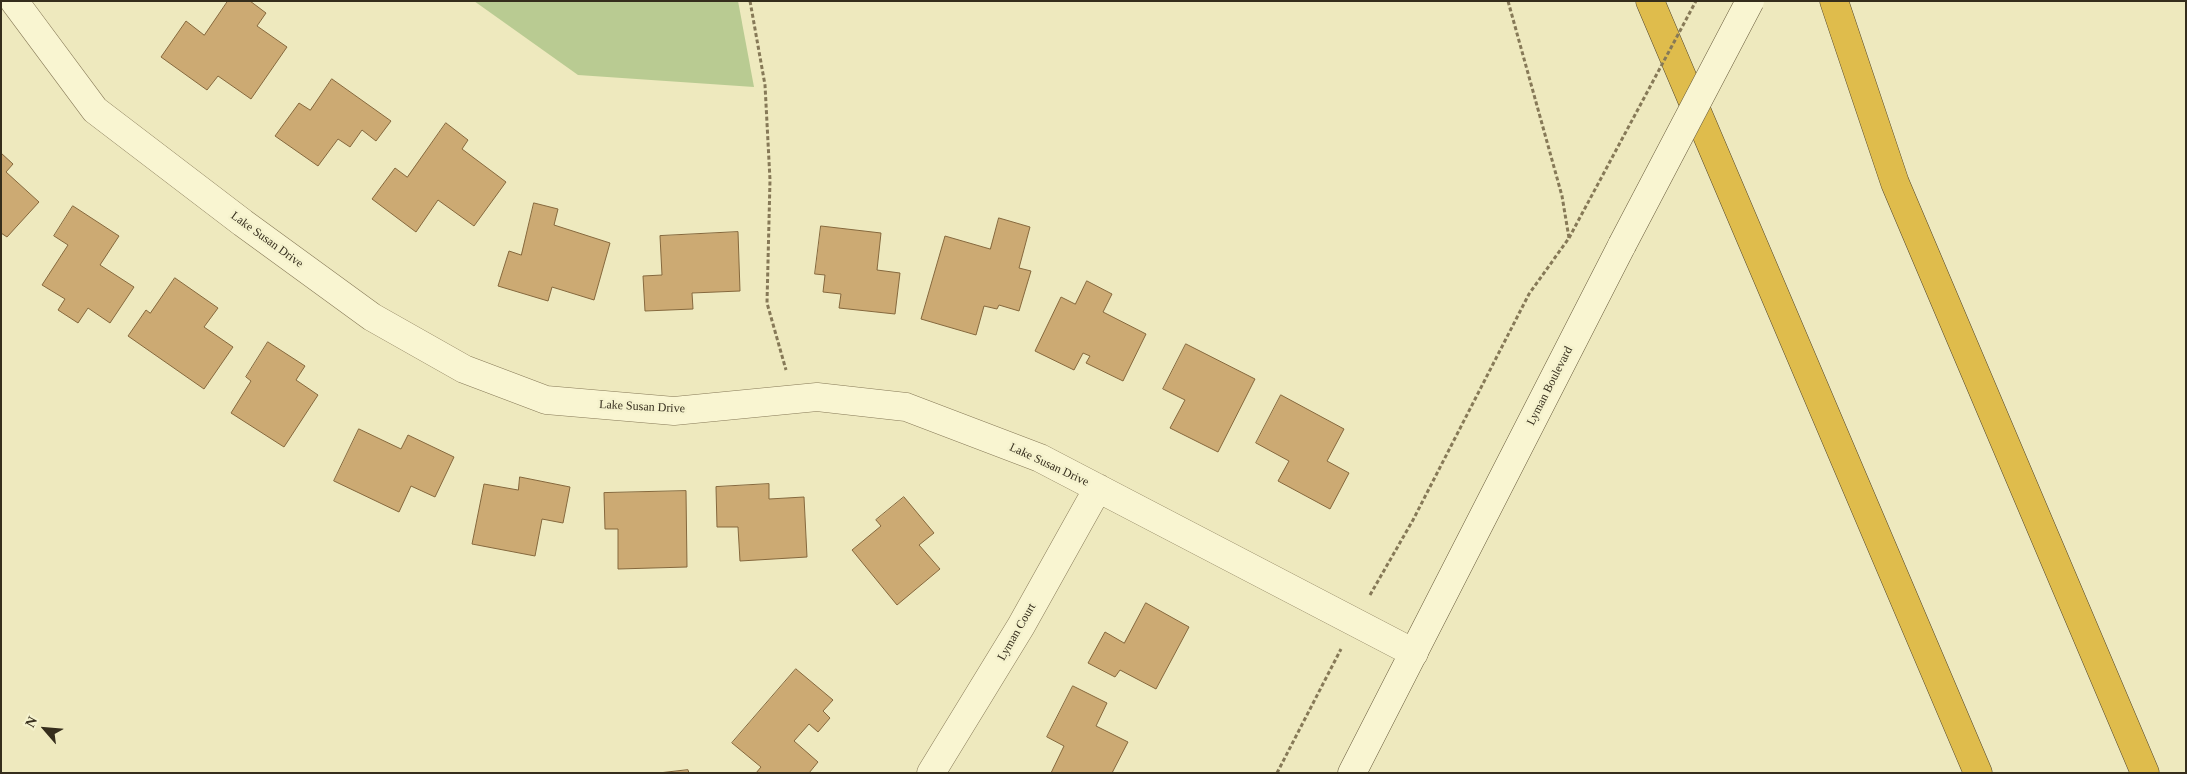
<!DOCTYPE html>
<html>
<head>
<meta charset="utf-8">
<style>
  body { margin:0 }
  #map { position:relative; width:2187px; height:774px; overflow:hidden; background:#eee9be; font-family:"Times New Roman",serif }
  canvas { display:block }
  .frame { position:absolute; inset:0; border:2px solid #352d1c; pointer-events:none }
  .north { position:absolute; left:20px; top:704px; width:50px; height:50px; -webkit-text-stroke:4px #f5f2cd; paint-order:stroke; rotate:297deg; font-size:14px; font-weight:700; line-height:20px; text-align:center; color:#352d1c }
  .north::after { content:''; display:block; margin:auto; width:18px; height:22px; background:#352d1c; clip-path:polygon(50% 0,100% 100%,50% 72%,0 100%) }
</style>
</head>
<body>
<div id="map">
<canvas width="2187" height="774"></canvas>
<div class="frame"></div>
<div class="north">N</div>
</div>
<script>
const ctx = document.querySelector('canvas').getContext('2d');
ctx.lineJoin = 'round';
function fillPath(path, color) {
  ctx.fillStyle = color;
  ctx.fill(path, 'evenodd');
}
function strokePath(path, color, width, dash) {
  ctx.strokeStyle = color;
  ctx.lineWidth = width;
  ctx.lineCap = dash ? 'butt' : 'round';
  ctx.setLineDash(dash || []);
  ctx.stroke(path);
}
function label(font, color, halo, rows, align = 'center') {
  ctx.font = font + ' "Times New Roman",serif';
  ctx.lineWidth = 5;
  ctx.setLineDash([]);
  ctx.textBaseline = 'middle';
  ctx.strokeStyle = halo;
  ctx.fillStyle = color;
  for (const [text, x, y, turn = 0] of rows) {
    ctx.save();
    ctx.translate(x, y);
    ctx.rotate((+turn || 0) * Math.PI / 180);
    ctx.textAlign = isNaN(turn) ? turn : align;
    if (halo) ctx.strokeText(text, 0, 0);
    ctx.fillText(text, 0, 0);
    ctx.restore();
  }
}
const green = new Path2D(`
  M 474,1 L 738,1 L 754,87 L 578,75 Z`);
const building = new Path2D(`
  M 228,1 L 250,1 L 266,13 L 257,26 L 287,47 L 251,99 L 218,76 L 207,90 L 161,57 L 186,21 L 204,35 Z
  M 332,79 L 391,121 L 376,141 L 362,130 L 350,147 L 338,139 L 318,166 L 275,136 L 299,103 L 310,110 Z
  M 446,123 L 468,140 L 462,149 L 506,182 L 474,226 L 438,200 L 416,232 L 372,199 L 395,168 L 407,177 Z
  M 1,153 L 13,164 L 6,172 L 39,202 L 7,237 L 1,233 Z
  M 534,203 L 558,209 L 554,225 L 610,243 L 594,300 L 552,287 L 548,301 L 498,286 L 509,251 L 521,255 Z
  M 73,206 L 119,236 L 100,265 L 134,287 L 110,323 L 88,308 L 78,323 L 58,310 L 65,299 L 42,285 L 68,245 L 54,236 Z
  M 999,218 L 1030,227 L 1019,268 L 1031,271 L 1019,311 L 999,305 L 997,309 L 984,306 L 976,335 L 921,319 L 945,236 L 990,249 Z
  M 821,226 L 881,233 L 877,270 L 900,273 L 895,314 L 839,308 L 841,294 L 823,292 L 825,275 L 815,274 Z
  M 738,232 L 740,291 L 692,293 L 693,309 L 645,311 L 643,276 L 662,275 L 660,236 Z
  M 175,278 L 218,308 L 204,327 L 233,347 L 204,389 L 128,336 L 146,310 L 150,313 Z
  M 1087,281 L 1112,294 L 1103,312 L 1146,334 L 1123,381 L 1086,363 L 1090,356 L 1083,353 L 1074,370 L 1035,351 L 1061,297 L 1075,304 Z
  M 268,342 L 305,366 L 296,380 L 318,395 L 284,447 L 231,413 L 251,381 L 246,377 Z
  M 1186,344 L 1255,379 L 1218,452 L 1170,428 L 1185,400 L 1163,389 Z
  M 1281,395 L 1344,429 L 1327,461 L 1349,473 L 1330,509 L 1278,481 L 1289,461 L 1256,443 Z
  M 359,429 L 401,449 L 408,435 L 454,457 L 435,497 L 411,486 L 399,512 L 334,481 Z
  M 520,477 L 570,487 L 563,523 L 542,519 L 535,556 L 472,544 L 484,484 L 518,490 Z
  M 769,484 L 769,499 L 804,497 L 807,557 L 740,561 L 738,527 L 717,527 L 716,487 Z
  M 686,491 L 687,567 L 618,569 L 618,529 L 605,529 L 604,493 Z
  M 904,497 L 934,533 L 919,545 L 940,569 L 897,605 L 852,550 L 881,526 L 876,520 Z
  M 1146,603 L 1189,627 L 1156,689 L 1120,670 L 1115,677 L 1088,663 L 1105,632 L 1124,643 Z
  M 796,669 L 833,700 L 823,711 L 830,718 L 818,732 L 809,724 L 794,741 L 818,762 L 809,773 L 756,773 L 761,767 L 732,743 Z
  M 1073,686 L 1107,703 L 1096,726 L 1128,742 L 1112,773 L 1051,773 L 1064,746 L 1047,737 Z
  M 688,770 L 689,773 L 659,773 Z`);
const path = new Path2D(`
  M 750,1 L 765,85 L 770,180 L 767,303 L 786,370
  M 1370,595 L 1413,520 L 1529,294 L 1569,238 L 1562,196 L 1508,1
  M 1277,773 L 1341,649`);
const street = new Path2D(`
  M 14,1 L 95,110 L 243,223 L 372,317 L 464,369 L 546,400 L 674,411 L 817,397 L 906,407 L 1040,458 L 1414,653
  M 931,773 L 1021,626 L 1098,488`);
const secondary = new Path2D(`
  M 1352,773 L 1622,245`);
const highway = new Path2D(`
  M 1650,1 L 1978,773
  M 1834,1 L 1895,183 L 2145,773`);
const pathBridge = new Path2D(`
  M 1569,238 L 1696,1`);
const secondaryBridge = new Path2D(`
  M 1622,245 L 1750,1`);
const streetNames = [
  ["Lake Susan Drive",267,240,36],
  ["Lyman Boulevard",1550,386,-63],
  ["Lake Susan Drive",642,407,3],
  ["Lake Susan Drive",1049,465,25],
  ["Lyman Court",1017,632,-60]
];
fillPath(green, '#b9cb92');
fillPath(building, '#ccaa73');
strokePath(building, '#85683d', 1);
strokePath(street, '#867957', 29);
strokePath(secondary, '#675a3a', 29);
strokePath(highway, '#53462b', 29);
strokePath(path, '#867957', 3, [4, 2.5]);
strokePath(street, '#f9f5d1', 28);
strokePath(secondary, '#f9f5d1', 28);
strokePath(highway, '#dfbc4c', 28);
strokePath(secondaryBridge, '#675a3a', 29, []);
strokePath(pathBridge, '#867957', 3, [4, 2.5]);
strokePath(secondaryBridge, '#f9f5d1', 28);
label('12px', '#352d1c', '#f5f2cd', streetNames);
</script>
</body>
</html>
